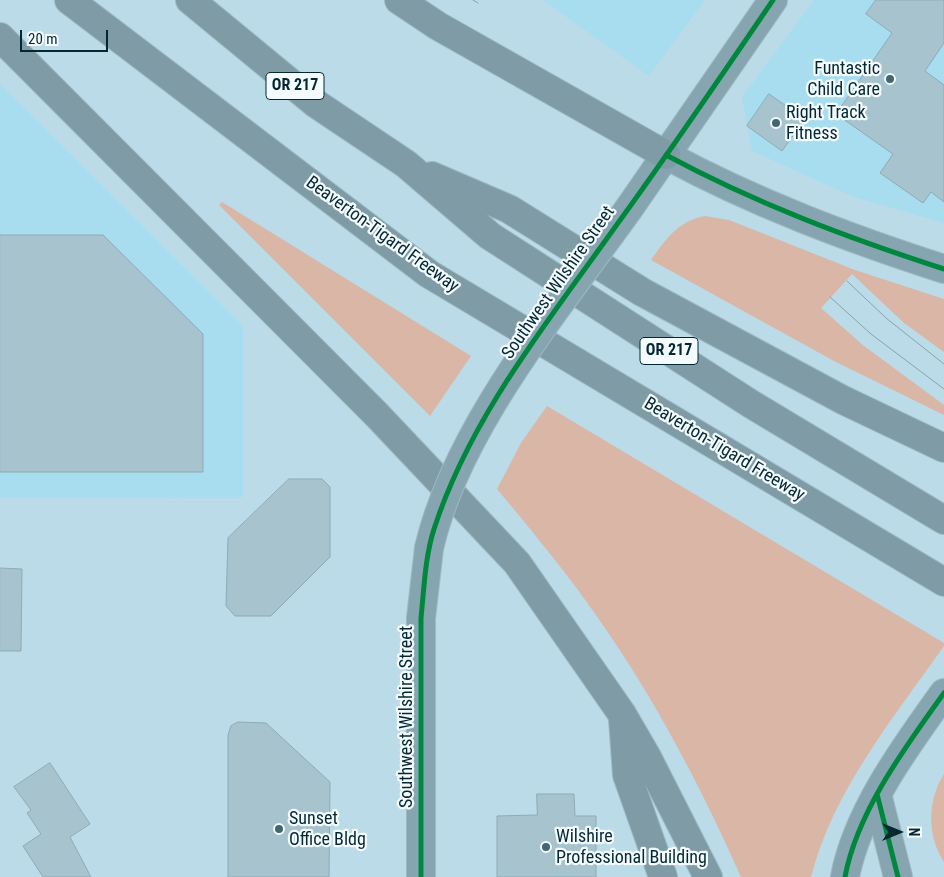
<!DOCTYPE html>
<html>
<head>
<meta charset="utf-8">
<style>
  body { margin:0 }
  #map { position:relative; width:944px; height:877px; overflow:hidden; background:#badbe7; font-family:"Roboto Condensed",sans-serif }
  canvas { display:block }
  .north { position:absolute; left:874px; top:807px; width:50px; height:50px; -webkit-text-stroke:4px #f4fbfe; paint-order:stroke; rotate:90deg; font-size:14px; font-weight:700; line-height:20px; text-align:center; color:#042732 }
  .north::after { content:''; display:block; margin:auto; width:18px; height:22px; background:#042732; clip-path:polygon(50% 0,100% 100%,50% 72%,0 100%) }
  .scale { position:absolute; left:20px; top:30px; width:88px; height:22px; box-sizing:border-box; border:2px solid #042732; border-top:0; padding-left:6px; font-size:15px; line-height:18px; white-space:nowrap; color:#042732; -webkit-text-stroke:4px #f4fbfe; paint-order:stroke }
</style>
</head>
<body>
<div id="map">
<canvas width="944" height="877"></canvas>
<div class="north">N</div>
<div class="scale">20 m</div>
</div>
<script>
const ctx = document.querySelector('canvas').getContext('2d');
ctx.lineJoin = 'round';
function fillPath(path, color) {
  ctx.fillStyle = color;
  ctx.fill(path, 'evenodd');
}
function strokePath(path, color, width, dash) {
  ctx.strokeStyle = color;
  ctx.lineWidth = width;
  ctx.lineCap = dash ? 'butt' : 'round';
  ctx.setLineDash(dash || []);
  ctx.stroke(path);
}
function label(font, color, halo, rows, align = 'center') {
  ctx.font = font + ' "Roboto Condensed",sans-serif';
  ctx.lineWidth = 4.5;
  ctx.setLineDash([]);
  ctx.textBaseline = 'middle';
  ctx.strokeStyle = halo;
  ctx.fillStyle = color;
  for (const [text, x, y, turn = 0] of rows) {
    ctx.save();
    ctx.translate(x, y);
    ctx.rotate((+turn || 0) * Math.PI / 180);
    ctx.textAlign = isNaN(turn) ? turn : align;
    if (halo) ctx.strokeText(text, 0, 0);
    ctx.fillText(text, 0, 0);
    ctx.restore();
  }
}
const built = new Path2D(`
  M 543,0 L 705,0 L 649,76 Z
  M 814,0 L 944,0 L 944,223 L 854,197 L 752,151 L 742,97 Z
  M 0,84 L 243,326 L 243,497 L 0,498 Z`);
const green = new Path2D(`
  M 222,202 L 471,356 L 430,416 L 219,205 Z
  M 705,216 L 729,220 L 855,270 L 944,299 L 944,352 L 904,323 L 852,274 L 821,308 L 864,346 L 944,405 L 944,415 L 834,361 L 651,260 C 666,239 678,221 705,216 Z
  M 547,406 L 944,643 L 944,646 C 894,717 833,791 811,877 L 741,877 C 701,787 655,699 598,618 C 567,573 532,531 497,489 L 521,443 Z
  M 944,774 L 944,862 C 927,836 927,801 944,774 Z`);
const building = new Path2D(`
  M 876,0 L 944,0 L 944,43 L 925,71 L 944,85 L 944,202 L 931,192 L 923,203 L 880,173 L 893,154 L 836,114 L 892,33 L 866,14 Z
  M 769,94 L 805,119 L 782,151 L 747,126 Z
  M 0,235 L 103,235 L 203,334 L 203,472 L 0,472 Z
  M 289,479 L 322,479 L 330,487 L 330,557 L 271,616 L 235,616 L 226,606 L 228,538 Z
  M 0,568 L 22,569 L 21,651 L 0,651 Z
  M 238,722 L 266,723 L 330,782 L 329,877 L 228,877 L 228,735 L 231,726 Z
  M 50,763 L 90,824 L 70,837 L 91,877 L 43,877 L 23,846 L 41,834 L 27,813 L 31,810 L 14,787 Z
  M 537,794 L 574,794 L 575,816 L 596,816 L 596,877 L 497,877 L 497,816 L 537,815 Z`);
const secondary = new Path2D(`
  M 666,155 C 755,203 848,238 944,269
  M 630,207 L 773,0
  M 877,794 L 898,877
  M 421,877 L 421,618 L 429,548
  M 845,877 C 857,812 906,746 944,693`);
const highway = new Path2D(`
  M 69,0 L 429,274 L 944,582
  M 190,0 L 315,103 L 406,164 L 490,236 L 751,404 L 944,520
  M 399,0 L 438,26 L 666,155
  M 0,37 L 377,415 L 517,563 L 622,714 L 647,757 L 708,877
  M 432,176 L 509,209 L 642,292 L 843,400 L 944,448
  M 623,720 L 627,775 L 663,877`);
const tram = new Path2D(`
  M 473,0 L 478,3
  M 847,281 L 886,318 L 944,364
  M 830,297 L 871,334 L 944,389`);
const secondaryBridge = new Path2D(`
  M 429,548 C 457,427 559,307 630,207`);
const cycleway = new Path2D(`
  M 666,155 C 755,203 848,238 944,269
  M 877,794 L 898,877
  M 421,877 L 421,618 C 424,589 425,557 434,529 C 471,415 550,319 618,223 C 671,150 722,75 773,0
  M 845,877 C 857,812 906,746 944,693`);
const markers = [
  [890,79,5,"#446671"],
  [776,123,5,"#446671"],
  [279,829,5,"#446671"],
  [546,847,5,"#446671"]
];
const shields = [
  [295,86,58],
  [669,351,58]
];
const shieldNames = [
  ["OR 217",295,86],
  ["OR 217",669,351]
];
const poiNames = [
  ["Funtastic",880,69,"right"],
  ["Child Care",880,90,"right"],
  ["Right Track",786,113],
  ["Fitness",786,134],
  ["Sunset",289,819],
  ["Office Bldg",289,840],
  ["Wilshire",556,837],
  ["Professional Building",556,858]
];
const streetNames = [
  ["Beaverton-Tigard Freeway",382,235,36],
  ["Southwest Wilshire Street",559,283,-55],
  ["Beaverton-Tigard Freeway",724,450,31],
  ["Southwest Wilshire Street",407,717,-90]
];
fillPath(built, '#a8ddf0');
fillPath(green, '#dab6a6');
fillPath(building, '#a6c3ce');
strokePath(building, '#8dabb6', 1);
strokePath(secondary, '#9db9c3', 30);
strokePath(highway, '#9db9c3', 30);
strokePath(secondary, '#86a5b0', 28);
strokePath(highway, '#7f9ca6', 28);
strokePath(tram, '#88a3ac', 1);
strokePath(secondaryBridge, '#9db9c3', 30, []);
strokePath(secondaryBridge, '#86a5b0', 28);
strokePath(cycleway, '#00873e', 5);
for (const [x, y, r, color] of markers) {
  const dot = new Path2D();
  dot.arc(x, y, r, 0, 2 * Math.PI);
  ctx.fillStyle = color;
  ctx.fill(dot);
  strokePath(dot, '#f4fbfe', 2);
}
for (const [x, y, w] of shields) {
  const box = new Path2D();
  box.roundRect(x - w / 2, y - 13.5, w, 27, 4);
  ctx.fillStyle = '#f4fbfe';
  ctx.fill(box);
  strokePath(box, '#042732', 1);
}
label('bold 16px', '#042732', null, shieldNames);
label('18px', '#042732', '#f4fbfe', poiNames, 'left');
label('18px', '#042732', '#f4fbfe', streetNames);
</script>
</body>
</html>
